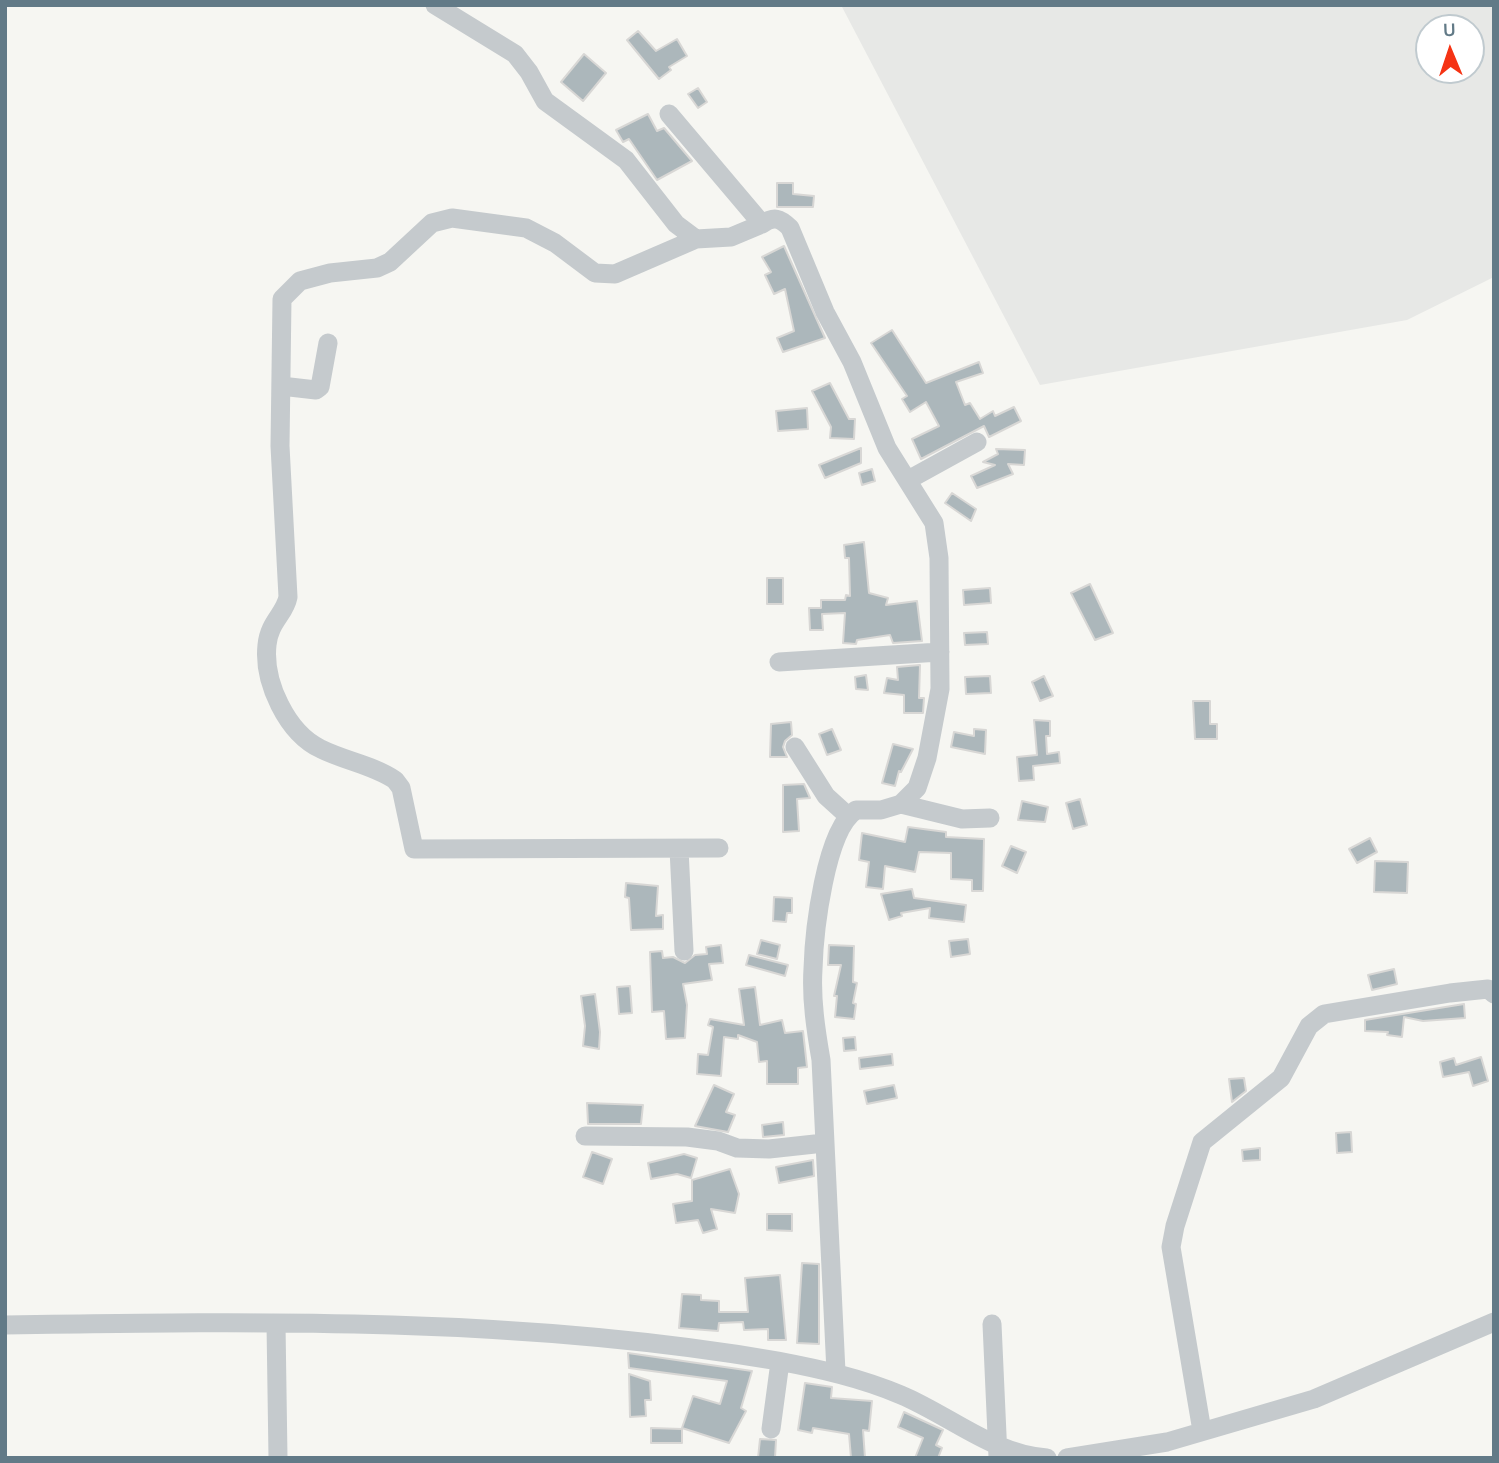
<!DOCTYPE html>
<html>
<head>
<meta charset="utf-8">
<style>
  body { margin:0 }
  #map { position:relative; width:1499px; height:1463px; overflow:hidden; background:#f6f6f2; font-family:Karla,sans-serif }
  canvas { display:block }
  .frame { position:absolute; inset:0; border:7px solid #627a87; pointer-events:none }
  .north { position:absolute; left:1415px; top:14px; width:70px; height:70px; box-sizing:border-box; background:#fff; border:2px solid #c0cacf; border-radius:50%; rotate:358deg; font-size:19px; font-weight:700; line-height:28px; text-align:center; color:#627a87 }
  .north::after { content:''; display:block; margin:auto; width:24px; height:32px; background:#f53314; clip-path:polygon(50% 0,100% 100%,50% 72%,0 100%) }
</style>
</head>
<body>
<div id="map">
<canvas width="1499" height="1463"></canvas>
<div class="frame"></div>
<div class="north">U</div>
</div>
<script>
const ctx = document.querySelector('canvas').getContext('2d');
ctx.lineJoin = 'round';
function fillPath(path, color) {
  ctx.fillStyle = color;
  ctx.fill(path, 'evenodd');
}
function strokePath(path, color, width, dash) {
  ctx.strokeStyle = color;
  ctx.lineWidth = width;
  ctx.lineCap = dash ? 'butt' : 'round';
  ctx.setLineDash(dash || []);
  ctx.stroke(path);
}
const built = new Path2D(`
  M 841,5 L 1494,5 L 1494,277 L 1407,320 L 1040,385 ZM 1429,28 L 1471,28 L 1471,70 L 1429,70 Z`);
const building = new Path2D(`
  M 638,31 L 656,51 L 677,39 L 687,56 L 669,67 L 671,70 L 659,79 L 627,40 Z
  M 584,54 L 606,73 L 583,101 L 561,82 Z
  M 698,88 L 707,102 L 698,108 L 688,94 Z
  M 648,114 L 657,131 L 664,128 L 692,161 L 657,180 L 629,139 L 623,142 L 616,130 Z
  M 777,183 L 793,183 L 793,194 L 814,196 L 813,207 L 777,207 Z
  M 784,246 L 825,338 L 783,352 L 777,338 L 794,331 L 785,289 L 774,294 L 765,275 L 771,272 L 762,257 Z
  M 892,330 L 926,383 L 979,362 L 983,373 L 956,382 L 965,405 L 970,403 L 980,419 L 993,411 L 995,416 L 1014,407 L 1021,421 L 989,437 L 984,426 L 921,459 L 912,439 L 939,426 L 926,402 L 910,412 L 902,399 L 907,396 L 871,343 Z
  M 830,383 L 849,419 L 855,419 L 854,439 L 830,438 L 831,427 L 812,391 Z
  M 807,408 L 808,429 L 778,431 L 776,411 Z
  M 861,448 L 861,463 L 825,478 L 819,465 Z
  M 996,449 L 1025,450 L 1024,465 L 1008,464 L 1013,474 L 977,488 L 971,476 L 995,465 L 983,462 L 998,454 Z
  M 872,469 L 875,481 L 862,485 L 859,473 Z
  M 952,493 L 976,509 L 971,521 L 945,503 Z
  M 864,542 L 869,593 L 888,598 L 886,605 L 917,601 L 922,641 L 893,643 L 890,635 L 857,640 L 856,644 L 843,643 L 845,613 L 822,614 L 823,630 L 810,630 L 809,608 L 821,608 L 821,600 L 845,600 L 846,595 L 850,596 L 849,558 L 845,558 L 844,545 Z
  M 767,578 L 783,578 L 783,604 L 767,604 Z
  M 1090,584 L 1113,633 L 1095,640 L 1071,593 Z
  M 990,588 L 991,603 L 964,605 L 963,590 Z
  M 987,632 L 988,644 L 965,645 L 964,633 Z
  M 920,665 L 919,698 L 924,698 L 923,713 L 904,713 L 904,695 L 884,693 L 887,678 L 898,680 L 897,667 Z
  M 866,675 L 868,690 L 856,689 L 855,677 Z
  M 990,676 L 991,693 L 966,694 L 965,677 Z
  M 1044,676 L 1053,696 L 1040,701 L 1032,682 Z
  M 1193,701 L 1210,701 L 1210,724 L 1217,724 L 1217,739 L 1195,739 Z
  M 1034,720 L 1050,721 L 1050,736 L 1046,736 L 1047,754 L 1059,752 L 1060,763 L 1033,766 L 1034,780 L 1019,781 L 1017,757 L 1037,755 Z
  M 791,722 L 792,735 L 785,741 L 783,747 L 787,757 L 770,757 L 771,724 Z
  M 832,729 L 841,750 L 827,755 L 819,734 Z
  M 974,729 L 986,730 L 985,754 L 951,747 L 954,732 L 974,736 Z
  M 893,744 L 913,749 L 901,772 L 899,771 L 895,786 L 882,783 Z
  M 804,784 L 810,798 L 797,799 L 799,831 L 783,832 L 783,785 Z
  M 1080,799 L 1087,825 L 1073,829 L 1066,803 Z
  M 1022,801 L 1048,807 L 1045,822 L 1018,820 Z
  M 908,827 L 946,832 L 946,837 L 984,839 L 983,891 L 972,891 L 972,880 L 951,879 L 951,853 L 919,852 L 915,872 L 885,866 L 883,889 L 866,887 L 869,862 L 859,860 L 862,833 L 905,842 Z
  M 1370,838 L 1377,852 L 1357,863 L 1349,849 Z
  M 1011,846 L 1026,852 L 1017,873 L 1002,866 Z
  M 1375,861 L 1408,862 L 1407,893 L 1374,892 Z
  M 626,883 L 658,886 L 656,916 L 663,915 L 663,929 L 631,930 L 629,898 L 625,897 Z
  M 912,889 L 914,898 L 966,905 L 964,922 L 929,918 L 930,908 L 901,913 L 902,916 L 889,920 L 881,894 Z
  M 774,897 L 792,898 L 792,913 L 787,913 L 786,922 L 773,921 Z
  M 968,939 L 970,954 L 951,957 L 949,941 Z
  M 761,940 L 780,945 L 777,959 L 757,954 Z
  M 721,945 L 723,963 L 709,964 L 712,980 L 683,984 L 687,1005 L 685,1038 L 666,1039 L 664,1011 L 652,1012 L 650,952 L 662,951 L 663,958 L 673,957 L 685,963 L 695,955 L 707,954 L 706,947 Z
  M 829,945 L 854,946 L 853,982 L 857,983 L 853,1003 L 856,1004 L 854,1019 L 835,1017 L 837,996 L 834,996 L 841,965 L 828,965 Z
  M 749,955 L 788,965 L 785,976 L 746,965 Z
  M 1394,969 L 1397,984 L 1372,990 L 1368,975 Z
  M 630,986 L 632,1013 L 619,1014 L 617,987 Z
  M 755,987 L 760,1025 L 782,1020 L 785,1033 L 803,1031 L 807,1067 L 798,1068 L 798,1084 L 767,1084 L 767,1061 L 759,1062 L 757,1042 L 738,1035 L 738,1039 L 724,1037 L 721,1076 L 697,1074 L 698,1054 L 708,1055 L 713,1027 L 708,1025 L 710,1019 L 744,1025 L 739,989 Z
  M 595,994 L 600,1032 L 599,1049 L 583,1046 L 585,1026 L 581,996 Z
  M 1464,1004 L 1465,1018 L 1423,1021 L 1404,1017 L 1402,1037 L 1387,1035 L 1388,1032 L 1365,1031 L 1365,1020 Z
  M 855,1037 L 856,1050 L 844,1051 L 843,1038 Z
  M 892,1054 L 893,1065 L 860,1069 L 859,1058 Z
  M 1481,1057 L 1488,1081 L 1473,1086 L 1469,1072 L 1443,1077 L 1440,1062 L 1454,1058 L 1456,1065 Z
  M 1244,1078 L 1246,1091 L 1232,1102 L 1229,1079 Z
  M 714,1085 L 734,1094 L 726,1112 L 735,1115 L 728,1132 L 695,1126 Z
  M 894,1085 L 897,1098 L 867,1104 L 864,1091 Z
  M 587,1103 L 643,1105 L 641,1124 L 588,1124 Z
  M 783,1122 L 784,1135 L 763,1137 L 762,1125 Z
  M 1351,1132 L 1352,1152 L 1337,1153 L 1336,1133 Z
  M 1260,1148 L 1260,1160 L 1243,1161 L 1242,1150 Z
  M 592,1152 L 612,1159 L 603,1184 L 583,1177 Z
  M 684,1154 L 697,1158 L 691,1178 L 677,1174 L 651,1179 L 648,1163 Z
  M 813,1160 L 814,1176 L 779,1183 L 776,1167 Z
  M 730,1169 L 739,1194 L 735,1213 L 711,1209 L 717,1229 L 703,1233 L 698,1220 L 676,1223 L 673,1204 L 692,1201 L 692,1180 Z
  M 767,1214 L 792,1214 L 792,1231 L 767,1230 Z
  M 802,1263 L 819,1264 L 819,1344 L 797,1343 Z
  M 780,1275 L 786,1340 L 768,1340 L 768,1329 L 744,1330 L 743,1322 L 719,1323 L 718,1331 L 679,1328 L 682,1294 L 701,1295 L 701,1300 L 719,1301 L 719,1312 L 748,1312 L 745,1278 Z
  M 628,1353 L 752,1371 L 741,1408 L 746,1411 L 729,1443 L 682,1428 L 693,1396 L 720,1404 L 727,1381 L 629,1368 Z
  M 629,1374 L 650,1381 L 651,1400 L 645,1400 L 646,1416 L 630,1417 Z
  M 805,1383 L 832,1387 L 831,1398 L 872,1401 L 869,1431 L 863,1430 L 865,1458 L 851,1458 L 849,1434 L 813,1428 L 812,1433 L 798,1430 Z
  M 904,1412 L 943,1430 L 936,1445 L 942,1448 L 938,1458 L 915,1458 L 923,1438 L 898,1427 Z
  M 651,1428 L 682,1429 L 682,1443 L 651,1443 Z
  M 760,1439 L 776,1440 L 775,1458 L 758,1458 Z`);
const minor = new Path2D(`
  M 435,5 L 515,54 L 529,72 L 545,101 L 626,160 L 676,224 L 696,239 L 731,237 L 762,224
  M 669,114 L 762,224 C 774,216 780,218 790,228 L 825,312 L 852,362 L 887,448 L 934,523 L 939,558 L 940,689 L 927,758 L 917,788 L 901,804 L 881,810 L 856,810 C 825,830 814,933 813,969 C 811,999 816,1031 821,1060 L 836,1372
  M 696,239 L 615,274 L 595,273 L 555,243 L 526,228 L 452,218 L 432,223 L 390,262 L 377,268 L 330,273 L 300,281 L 282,299 L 280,446 L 288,597 C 285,614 269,622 267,645 C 263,682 287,733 321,749 C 345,761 373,765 395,780 L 401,788 L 414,849 L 719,848
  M 281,386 L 316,390 L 320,387 L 328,343
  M 908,480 L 977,442
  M 779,662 L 940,652
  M 795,747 L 826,796 L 847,815
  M 901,804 L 962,819 L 990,818
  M 679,849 L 684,951
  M 585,1136 L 687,1137 L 718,1141 L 737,1148 L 769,1149 L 824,1143
  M 276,1324 L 278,1458
  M 992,1324 L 998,1457
  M 5,1325 C 262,1321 523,1317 778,1361 C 820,1369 861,1378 901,1395 C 949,1415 994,1455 1047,1458
  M 771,1429 L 780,1362
  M 1202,1431 L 1171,1247 L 1175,1226 L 1202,1142 L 1281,1078 L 1309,1026 L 1324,1014 L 1450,993 L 1488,989 L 1494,994
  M 1067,1458 L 1167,1442 L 1314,1399 L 1494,1322`);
fillPath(built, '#e7e8e6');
fillPath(building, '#acb7bb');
strokePath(building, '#d8d7d5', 2);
strokePath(minor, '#c5cacd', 19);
</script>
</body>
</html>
